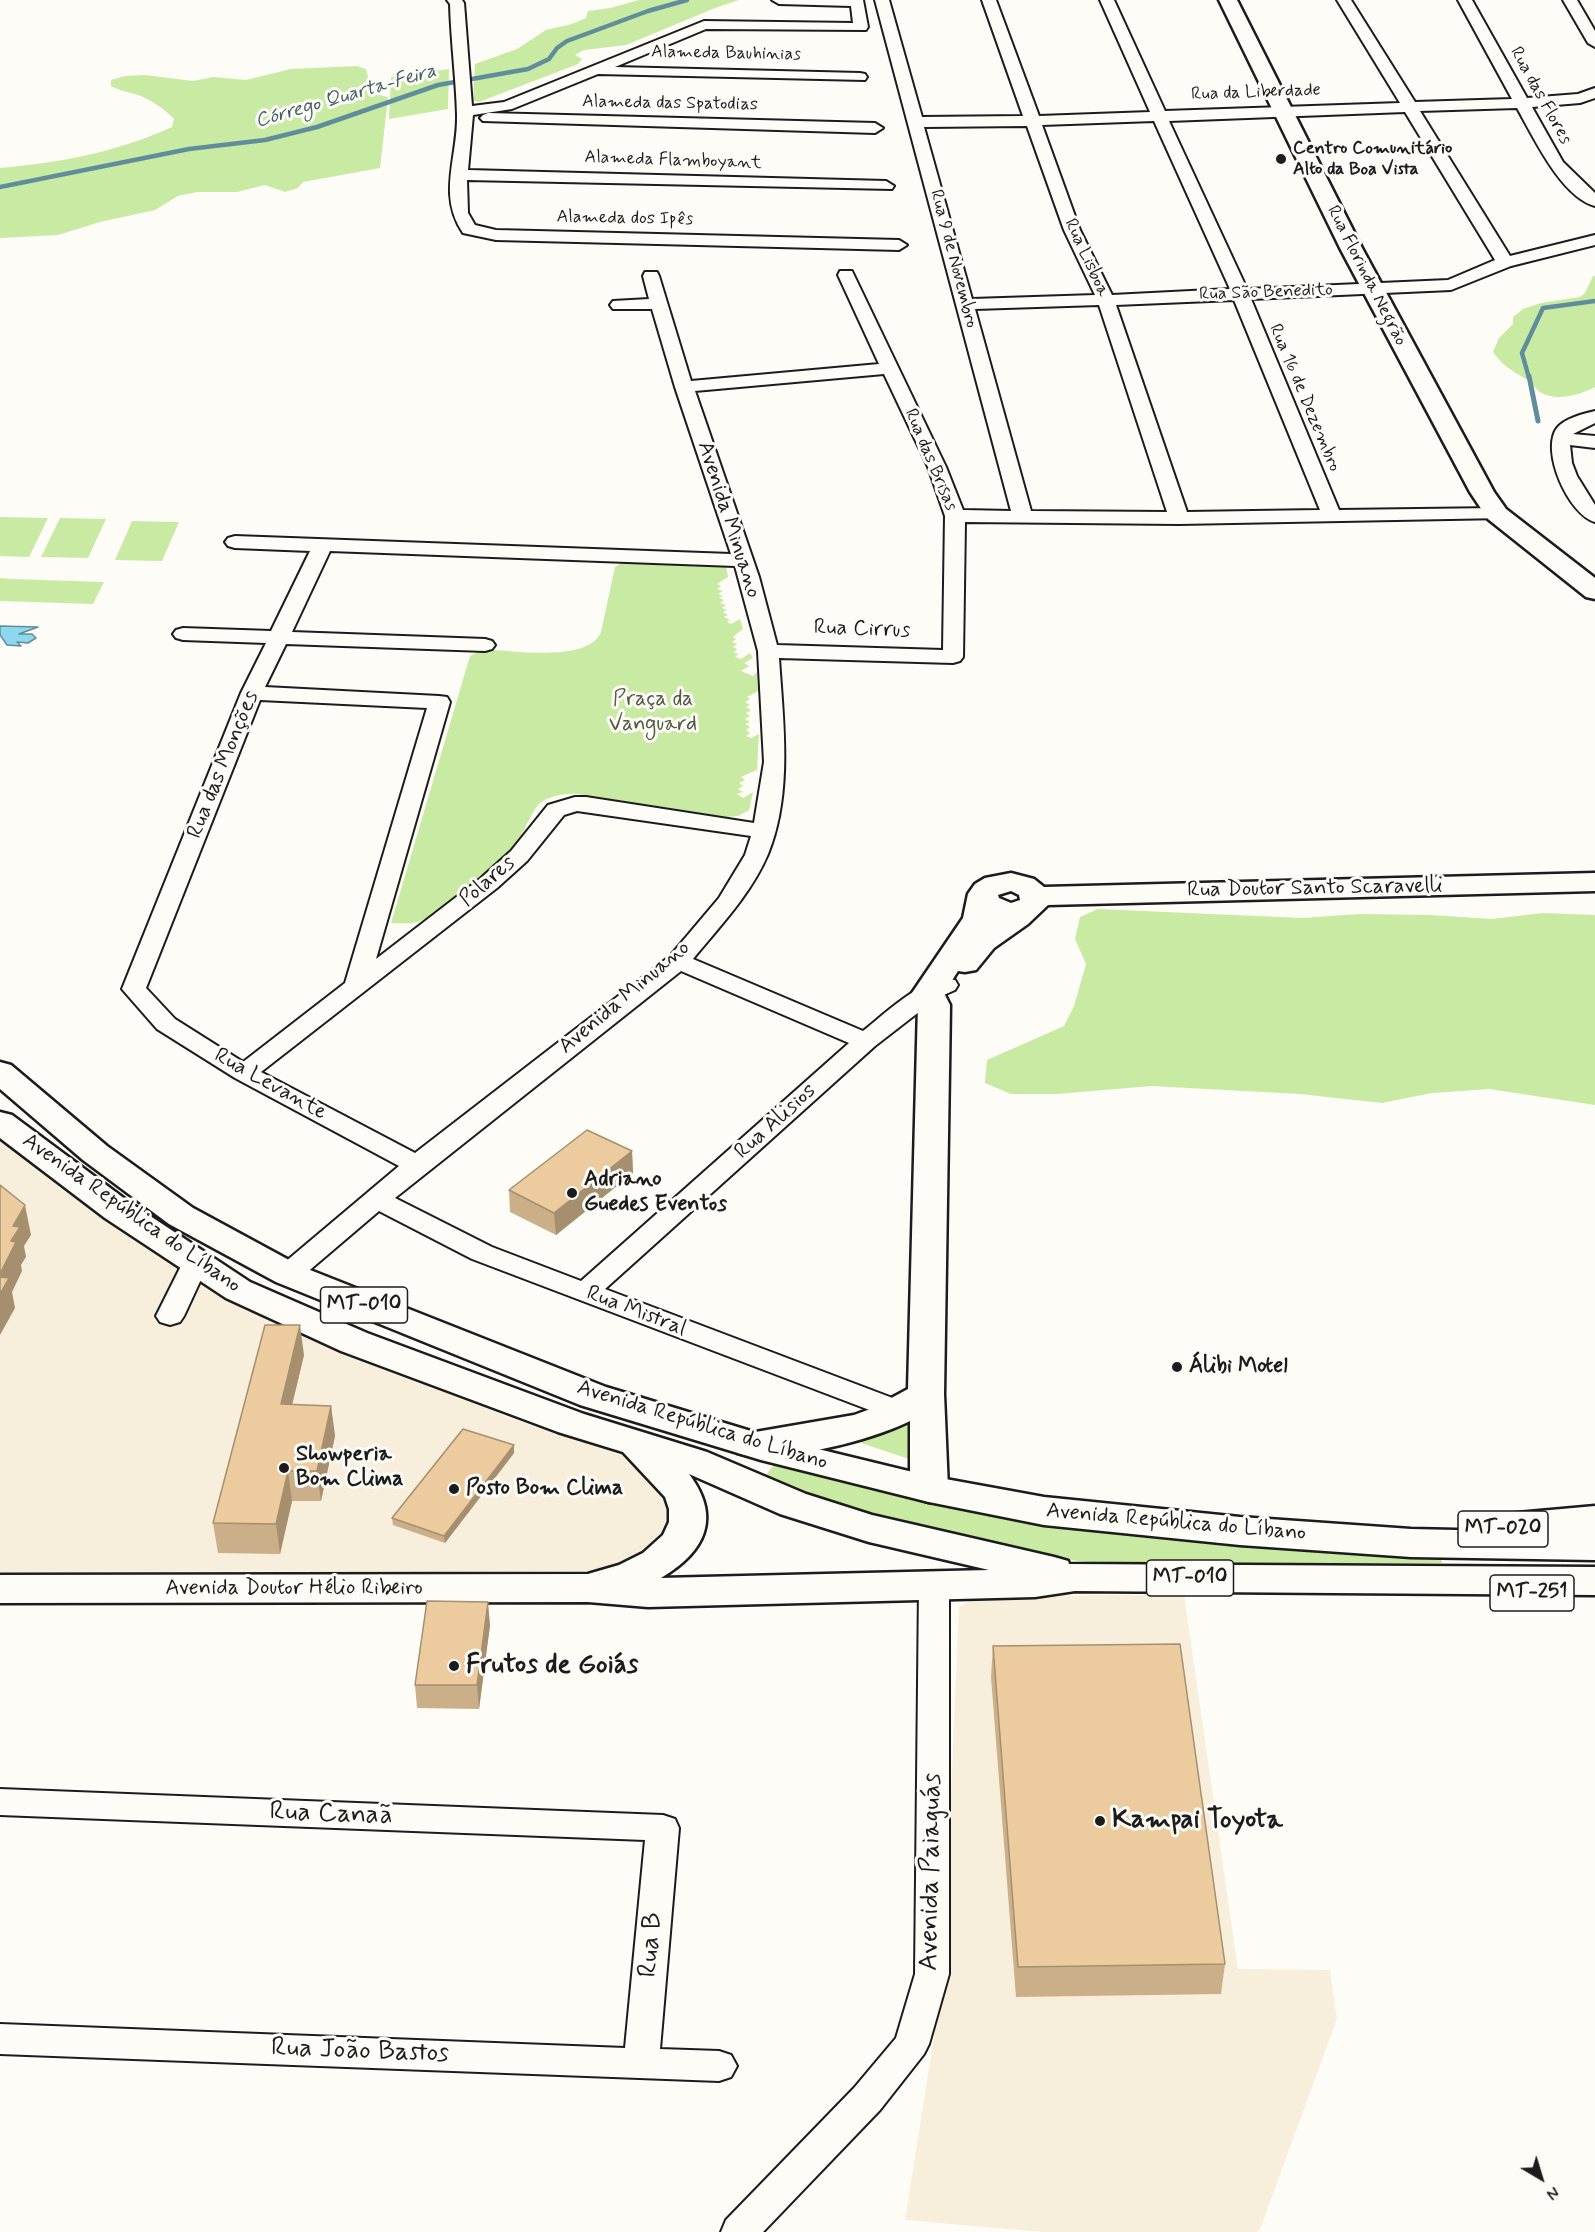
<!DOCTYPE html>
<html>
<head>
<meta charset="utf-8">
<style>
  body { margin:0 }
  #map { position:relative; width:1595px; height:2232px; overflow:hidden; background:#fdfcf7; font-family:Mynerve,sans-serif }
  canvas { display:block }
  .north { position:absolute; left:1511px; top:2148px; width:60px; height:60px; -webkit-text-stroke:4px #fdfcf7; paint-order:stroke; rotate:142deg; font-size:16px; font-weight:700; line-height:24px; text-align:center; color:#1c1c1c }
  .north::after { content:''; display:block; margin:auto; width:21px; height:27px; background:#1c1c1c; clip-path:polygon(50% 0,100% 100%,50% 72%,0 100%) }
</style>
</head>
<body>
<div id="map">
<canvas width="1595" height="2232"></canvas>
<div class="north">N</div>
</div>
<script>
const ctx = document.querySelector('canvas').getContext('2d');
ctx.lineJoin = 'round';
function fillPath(path, color) {
  ctx.fillStyle = color;
  ctx.fill(path, 'evenodd');
}
function strokePath(path, color, width, dash) {
  ctx.strokeStyle = color;
  ctx.lineWidth = width;
  ctx.lineCap = dash ? 'butt' : 'round';
  ctx.setLineDash(dash || []);
  ctx.stroke(path);
}
function label(font, color, halo, rows, align = 'center') {
  ctx.font = font + ' Mynerve,sans-serif';
  ctx.lineWidth = 6;
  ctx.setLineDash([]);
  ctx.textBaseline = 'middle';
  ctx.strokeStyle = halo;
  ctx.fillStyle = color;
  for (const [text, x, y, turn = 0] of rows) {
    ctx.save();
    ctx.translate(x, y);
    ctx.rotate((+turn || 0) * Math.PI / 180);
    ctx.textAlign = isNaN(turn) ? turn : align;
    if (halo) ctx.strokeText(text, 0, 0);
    ctx.fillText(text, 0, 0);
    ctx.restore();
  }
}
const built = new Path2D(`
  M 0,1133 L 125,1227 L 278,1323 L 416,1376 L 507,1417 L 642,1462 L 674,1496 L 667,1535 L 619,1571 L 0,1572 Z
  M 1184,1595 L 1238,1969 L 1330,1970 L 1337,2019 L 1259,2232 L 1043,2232 L 905,2220 L 943,1980 L 959,1607 L 978,1596 Z`);
const green = new Path2D(`
  M 639,0 L 739,0 L 715,8 L 626,45 L 584,50 L 575,55 L 582,59 L 578,64 L 479,102 L 473,101 L 475,64 L 517,49 L 546,30 L 572,24 L 586,18 L 588,11 L 610,8 Z
  M 357,66 L 366,69 L 372,93 L 388,97 L 380,168 L 303,182 L 298,188 L 285,192 L 265,185 L 237,192 L 197,192 L 178,196 L 155,210 L 100,222 L 58,235 L 0,238 L 0,168 C 59,163 117,152 172,127 L 174,119 C 164,109 152,100 138,95 C 129,92 120,91 111,86 L 111,80 L 125,76 L 145,75 L 193,81 L 213,77 L 246,80 L 291,69 Z
  M 449,69 L 448,109 L 389,119 L 391,77 Z
  M 1593,276 L 1595,276 L 1595,387 C 1579,395 1556,402 1540,392 C 1535,388 1531,382 1526,379 C 1512,371 1502,365 1493,352 L 1499,338 L 1513,324 L 1513,317 L 1523,309 L 1541,303 L 1580,297 L 1585,293 Z
  M 0,517 L 48,518 L 29,557 L 0,556 Z
  M 60,518 L 106,519 L 88,558 L 41,557 Z
  M 132,521 L 179,522 L 162,561 L 115,560 Z
  M 625,561 L 726,566 L 728,577 L 717,584 L 721,586 L 717,589 L 723,591 L 718,594 L 723,596 L 719,598 L 724,600 L 720,603 L 726,605 L 722,608 L 727,610 L 723,612 L 728,615 L 724,617 L 730,620 L 727,622 L 731,624 L 740,619 L 743,629 L 733,637 L 736,639 L 732,642 L 737,644 L 733,647 L 737,649 L 734,652 L 738,654 L 735,657 L 741,659 L 750,653 L 753,658 L 744,663 L 749,666 L 741,671 L 753,676 L 757,672 L 758,691 L 747,697 L 750,699 L 745,702 L 750,705 L 746,707 L 751,710 L 746,713 L 750,716 L 745,719 L 750,722 L 745,724 L 750,727 L 746,730 L 750,733 L 746,736 L 751,738 L 759,734 L 757,770 L 741,777 L 745,780 L 739,783 L 743,786 L 738,789 L 743,792 L 737,794 L 743,798 L 753,792 L 749,810 L 738,816 L 726,817 L 577,794 C 565,793 547,796 538,805 C 531,814 526,827 520,837 C 505,859 443,914 418,922 C 409,924 400,923 391,923 L 470,656 L 478,652 L 490,650 C 517,651 589,662 601,632 L 615,567 Z
  M 0,578 L 11,579 L 104,582 L 93,604 L 0,601 Z
  M 1098,909 L 1302,918 L 1360,914 L 1430,915 L 1492,919 L 1543,913 L 1595,915 L 1595,1105 L 1489,1089 L 1432,1093 L 1382,1103 L 1300,1094 L 1151,1086 L 1057,1094 L 1011,1094 L 985,1083 L 987,1060 L 1064,1026 L 1074,1006 L 1086,964 L 1075,939 L 1080,917 Z
  M 913,1410 L 918,1462 L 861,1443 Z
  M 780,1457 L 834,1473 L 1441,1554 L 1442,1563 L 1100,1564 L 1001,1550 L 889,1521 L 804,1495 L 763,1479 Z`);
const water = new Path2D(`
  M 0,626 L 38,627 L 19,634 L 32,634 L 36,638 L 28,643 L 17,642 L 21,646 L 7,645 L 0,635 Z`);
const streamFar1 = new Path2D(`
  M 0,187 L 189,149 L 265,140 L 317,127 L 438,85 L 528,69 L 549,59 L 557,48 L 567,41 L 648,11 L 687,0
  M 1529,378 L 1522,353 L 1543,308 L 1595,301`);
const stream = new Path2D(`
  M 1529,376 L 1538,421`);
const street = new Path2D(`
  M 447,0 L 462,0 L 464,3 L 472,106 L 504,102 L 704,21 L 853,23 L 851,6 L 779,4 L 772,0 L 863,0 L 868,27 L 866,30 L 706,29 L 615,67 L 860,73 L 865,74 L 867,77 L 865,80 L 598,74 L 512,109 L 473,115 L 468,170 L 886,181 L 894,186 L 892,189 L 467,180 L 468,213 L 475,225 L 496,230 L 899,240 L 907,245 L 899,250 L 496,240 L 463,233 C 437,195 458,157 457,115 C 456,79 451,41 450,4 Z
  M 875,0 L 889,0 L 922,117 L 1023,116 L 982,0 L 996,0 L 1039,116 L 1150,112 L 1100,0 L 1114,0 L 1165,111 L 1400,103 L 1337,0 L 1351,0 L 1415,102 L 1512,99 L 1458,0 L 1472,0 L 1527,98 L 1578,94 L 1595,88 L 1595,98 L 1580,103 L 1532,107 L 1563,162 L 1595,193 L 1595,206 C 1561,197 1533,136 1517,108 L 1420,111 L 1510,256 L 1595,235 L 1595,245 L 1511,266 L 1451,290 L 1251,299 L 1339,510 L 1497,508 L 1504,510 L 1507,514 L 1504,518 L 1179,524 L 965,522 L 963,657 L 960,661 L 953,663 L 779,658 C 783,721 793,793 768,854 C 751,894 720,926 693,959 L 863,1031 C 885,1014 926,973 955,980 L 958,985 L 955,990 L 937,998 L 875,1046 L 605,1289 L 911,1405 L 915,1412 L 911,1419 L 901,1422 L 472,1259 L 379,1211 L 298,1280 L 288,1283 L 278,1280 L 274,1274 L 278,1268 L 399,1166 L 235,1078 L 157,1029 L 122,989 L 241,693 L 266,643 L 183,640 L 176,638 L 173,634 L 176,630 L 183,628 L 271,631 L 310,551 L 235,548 L 228,546 L 225,542 L 228,538 L 235,536 L 731,554 L 675,387 L 652,309 L 613,309 L 610,305 L 613,301 L 649,299 L 643,276 L 645,272 L 657,272 L 659,276 L 691,381 L 879,364 L 838,275 L 840,271 L 852,271 L 946,467 L 963,510 L 1011,511 ZM 1405,112 L 1495,260 L 1448,280 L 1247,289 L 1169,121 ZM 1154,121 L 1230,289 L 1112,295 L 1080,230 L 1042,125 ZM 1027,126 L 1064,230 L 1095,295 L 972,299 L 924,127 ZM 1234,300 L 1320,510 L 1187,512 L 1116,305 ZM 1099,305 L 1167,512 L 1031,511 L 975,309 ZM 884,374 L 928,467 L 945,516 L 943,650 L 777,645 L 759,577 L 695,391 ZM 330,551 L 735,566 L 758,651 L 764,762 L 754,823 L 586,797 L 575,797 L 548,805 L 511,851 L 481,878 L 376,959 L 450,702 L 447,697 L 439,696 L 265,687 L 286,644 L 485,651 L 492,649 L 495,645 L 492,641 L 485,639 L 292,632 ZM 260,700 L 427,708 L 345,983 L 243,1062 L 175,1019 L 146,988 ZM 577,811 L 751,836 L 745,855 L 719,898 L 670,956 L 415,1153 L 261,1072 L 497,888 L 527,861 L 564,815 ZM 681,971 L 849,1043 L 581,1281 L 492,1247 L 395,1198 Z
  M 1563,0 L 1577,0 L 1595,31 L 1595,47 L 1588,43 Z
  M 488,113 L 875,123 L 883,128 L 875,133 L 483,121 L 480,118 L 483,115 Z
  M 1595,411 L 1595,423 L 1573,434 L 1595,436 L 1595,448 L 1570,445 L 1572,463 L 1577,476 L 1595,505 L 1595,522 C 1569,515 1540,451 1557,428 C 1565,418 1583,414 1595,411 Z
  M 196,1253 L 206,1256 L 209,1262 L 184,1316 L 180,1322 L 170,1325 L 160,1322 L 156,1316 L 186,1256 Z
  M 934,1575 L 945,1578 L 949,1586 L 949,1974 L 929,2044 L 924,2054 L 880,2110 L 763,2232 L 721,2232 L 726,2220 L 854,2088 L 896,2038 L 915,1974 L 919,1586 L 923,1578 Z
  M 0,1789 L 663,1815 L 675,1819 L 679,1828 L 660,2049 L 719,2051 L 731,2055 L 737,2066 L 731,2077 L 719,2081 L 0,2054 L 0,2024 L 625,2048 L 645,1840 L 0,1815 Z`);
const secondary = new Path2D(`
  M 1219,0 L 1237,0 L 1362,248 L 1494,492 L 1506,509 L 1595,578 L 1595,599 L 1586,597 L 1488,519 L 1470,492 L 1340,248 Z
  M 1011,873 L 1034,879 L 1044,887 L 1595,873 L 1595,891 L 1048,905 L 1028,924 L 994,948 L 976,970 L 965,972 L 958,971 L 944,993 L 950,1005 L 944,1394 L 948,1489 L 942,1498 L 929,1502 L 916,1498 L 910,1489 L 910,1421 C 872,1440 778,1465 738,1453 L 732,1444 L 738,1435 L 854,1415 L 873,1408 L 908,1389 L 918,1005 L 912,993 L 963,918 L 968,894 L 975,884 L 985,878 ZM 1011,891 L 1019,895 L 1020,900 L 1011,903 L 999,898 L 998,895 Z`);
const primary = new Path2D(`
  M 0,1062 L 11,1065 L 107,1146 L 193,1208 L 300,1266 L 606,1387 L 777,1439 L 929,1476 L 1044,1497 L 1240,1517 L 1411,1529 L 1500,1531 L 1498,1527 L 1503,1517 L 1517,1513 L 1595,1506 L 1595,1560 L 1411,1557 L 1240,1545 L 1044,1525 L 929,1502 L 761,1460 L 580,1405 L 276,1282 L 169,1224 L 83,1160 L 0,1089 Z
  M 0,1112 L 12,1115 L 129,1202 L 250,1282 L 367,1333 L 584,1414 L 707,1452 L 806,1494 L 872,1515 L 1054,1557 L 1068,1561 L 1069,1564 L 1595,1567 L 1595,1595 L 1075,1591 L 1035,1597 L 648,1607 L 588,1602 L 0,1603 L 0,1575 L 588,1574 L 619,1565 L 643,1553 L 663,1535 L 669,1522 L 669,1509 L 665,1497 L 623,1452 L 558,1432 L 341,1351 L 226,1298 L 105,1218 L 0,1138 ZM 689,1474 L 780,1514 L 869,1542 L 989,1570 L 661,1578 C 705,1552 722,1518 689,1474 Z`);
const wall = new Path2D(`
  M 632,1151 L 633,1173 L 556,1235 L 510,1212 L 509,1190 Z
  M 304,1355 L 292,1405 L 331,1406 L 335,1436 L 321,1501 L 292,1501 L 280,1554 L 218,1553 L 213,1523 Z
  M 514,1445 L 514,1453 L 445,1543 L 393,1525 L 392,1518 Z
  M 490,1625 L 479,1709 L 417,1708 L 415,1685 Z
  M 993,1646 L 1225,1964 L 1221,1994 L 1016,1997 L 991,1677 Z`);
const shadedWall = new Path2D(`
  M 632,1151 L 633,1173 L 556,1235 L 554,1213 Z
  M 25,1205 L 31,1235 L 24,1246 L 26,1257 L 21,1265 L 22,1271 L 12,1292 L 15,1308 L 0,1335 L 0,1274 L 13,1226 Z
  M 300,1325 L 304,1355 L 285,1434 L 281,1404 Z
  M 331,1406 L 335,1436 L 321,1501 L 317,1471 Z
  M 514,1445 L 514,1453 L 445,1543 L 444,1536 Z
  M 288,1471 L 292,1501 L 280,1554 L 276,1524 Z
  M 488,1602 L 490,1625 L 479,1709 L 477,1685 Z`);
const building = new Path2D(`
  M 587,1130 L 632,1151 L 554,1213 L 509,1190 Z
  M 0,1185 L 25,1205 L 13,1226 L 20,1227 L 11,1241 L 16,1242 L 0,1274 Z
  M 0,1277 L 9,1278 L 0,1294 Z
  M 265,1325 L 300,1325 L 281,1404 L 331,1406 L 317,1471 L 288,1471 L 276,1524 L 213,1523 Z
  M 463,1429 L 514,1445 L 444,1536 L 392,1518 Z
  M 427,1601 L 488,1602 L 477,1685 L 415,1685 Z
  M 1180,1644 L 1225,1964 L 1018,1967 L 993,1646 Z`);
const markers = [
  [1281,159,6,"#1c1c1c"],
  [572,1193,6,"#1c1c1c"],
  [1177,1367,6,"#1c1c1c"],
  [284,1468,6,"#1c1c1c"],
  [454,1489,6,"#1c1c1c"],
  [454,1666,6,"#1c1c1c"],
  [1100,1821,6,"#1c1c1c"]
];
const farStreetnames = [
  ["Alameda Bauhinias",726,54,1],
  ["Rua da Liberdade",1256,93,-2],
  ["Rua das Flores",1540,96,61],
  ["Alameda das Spatodias",670,104,1],
  ["Alameda Flamboyant",673,161,2],
  ["Alameda dos Ipês",625,219,1],
  ["Rua Lisboa",1086,258,65],
  ["Rua 9 de Novembro",953,259,75],
  ["Rua Florinda Negrão",1366,276,63],
  ["Rua São Benedito",1266,293,-2],
  ["Rua 16 de Dezembro",1304,398,67],
  ["Rua das Brisas",930,460,67]
];
const farPoinames = [
  ["Centro Comunitário",1293,149],
  ["Alto da Boa Vista",1293,170]
];
const farWaternames = [
  ["Córrego Quarta-Feira",346,97,-16]
];
const shields = [
  [364,1305,87],
  [1503,1529,90],
  [1190,1578,87],
  [1532,1593,84]
];
const shieldNames = [
  ["MT-010",364,1305],
  ["MT-020",1503,1529],
  ["MT-010",1190,1578],
  ["MT-251",1532,1593]
];
const streetNames = [
  ["Avenida Minuano",728,520,72],
  ["Rua Cirrus",862,630,2],
  ["Rua das Monções",224,765,-68],
  ["Polares",488,882,-41],
  ["Rua Doutor Santo Scaravelli",1315,889,-1],
  ["Avenida Minuano",625,998,-40],
  ["Rua Levante",270,1085,29],
  ["Rua Alisios",776,1122,-42],
  ["Avenida República do Líbano",131,1214,35],
  ["Rua Mistral",636,1312,21],
  ["Avenida República do Líbano",702,1426,17],
  ["Avenida República do Líbano",1176,1523,5],
  ["Avenida Doutor Hélio Ribeiro",294,1589]
];
const parkNames = [
  ["Praça da",653,700],
  ["Vanguard",653,725]
];
const poiNames = [
  ["Adriano",584,1180],
  ["Guedes Eventos",584,1205],
  ["Álibi Motel",1189,1367],
  ["Showperia",296,1455],
  ["Bom Clima",296,1480],
  ["Posto Bom Clima",466,1489]
];
const nearPoinames = [
  ["Frutos de Goiás",466,1666],
  ["Kampai Toyota",1112,1821]
];
const nearStreetnames = [
  ["Rua Canaã",331,1815,2],
  ["Avenida Paiaguás",932,1872,-89],
  ["Rua B",652,1945,-85],
  ["Rua João Bastos",360,2052,2]
];
fillPath(built, '#f8eedc');
fillPath(green, '#c9eaa3');
fillPath(water, '#8ed8ef');
strokePath(water, '#608d9b', 1.5);
strokePath(streamFar1, '#608d9b', 4.5);
strokePath(stream, '#608d9b', 5);
strokePath(street, '#1c1c1c', 4);
strokePath(secondary, '#1c1c1c', 5);
strokePath(primary, '#1c1c1c', 5);
fillPath(street, '#fdfcf7');
fillPath(secondary, '#fdfcf7');
fillPath(primary, '#fdfcf7');
fillPath(wall, '#cbaf88');
fillPath(shadedWall, '#a58f6f');
fillPath(building, '#eccc9e');
strokePath(building, '#a58f6f', 1.5);
for (const [x, y, r, color] of markers) {
  const dot = new Path2D();
  dot.arc(x, y, r, 0, 2 * Math.PI);
  ctx.fillStyle = color;
  ctx.fill(dot);
  strokePath(dot, '#fdfcf7', 2);
}
label('18px', '#1c1c1c', '#fdfcf7', farStreetnames);
label('bold 18px', '#1c1c1c', '#fdfcf7', farPoinames, 'left');
label('italic 20px', '#445e66', '#fdfcf7', farWaternames);
for (const [x, y, w] of shields) {
  const box = new Path2D();
  box.roundRect(x - w / 2, y - 18, w, 36, 4.5);
  ctx.fillStyle = '#fdfcf7';
  ctx.fill(box);
  strokePath(box, '#1c1c1c', 1.5);
}
label('bold 21px', '#1c1c1c', null, shieldNames);
label('22px', '#1c1c1c', '#fdfcf7', streetNames);
label('22px', '#505a44', '#fdfcf7', parkNames);
label('bold 22px', '#1c1c1c', '#fdfcf7', poiNames, 'left');
label('bold 27px', '#1c1c1c', '#fdfcf7', nearPoinames, 'left');
label('27px', '#1c1c1c', '#fdfcf7', nearStreetnames);
</script>
</body>
</html>
